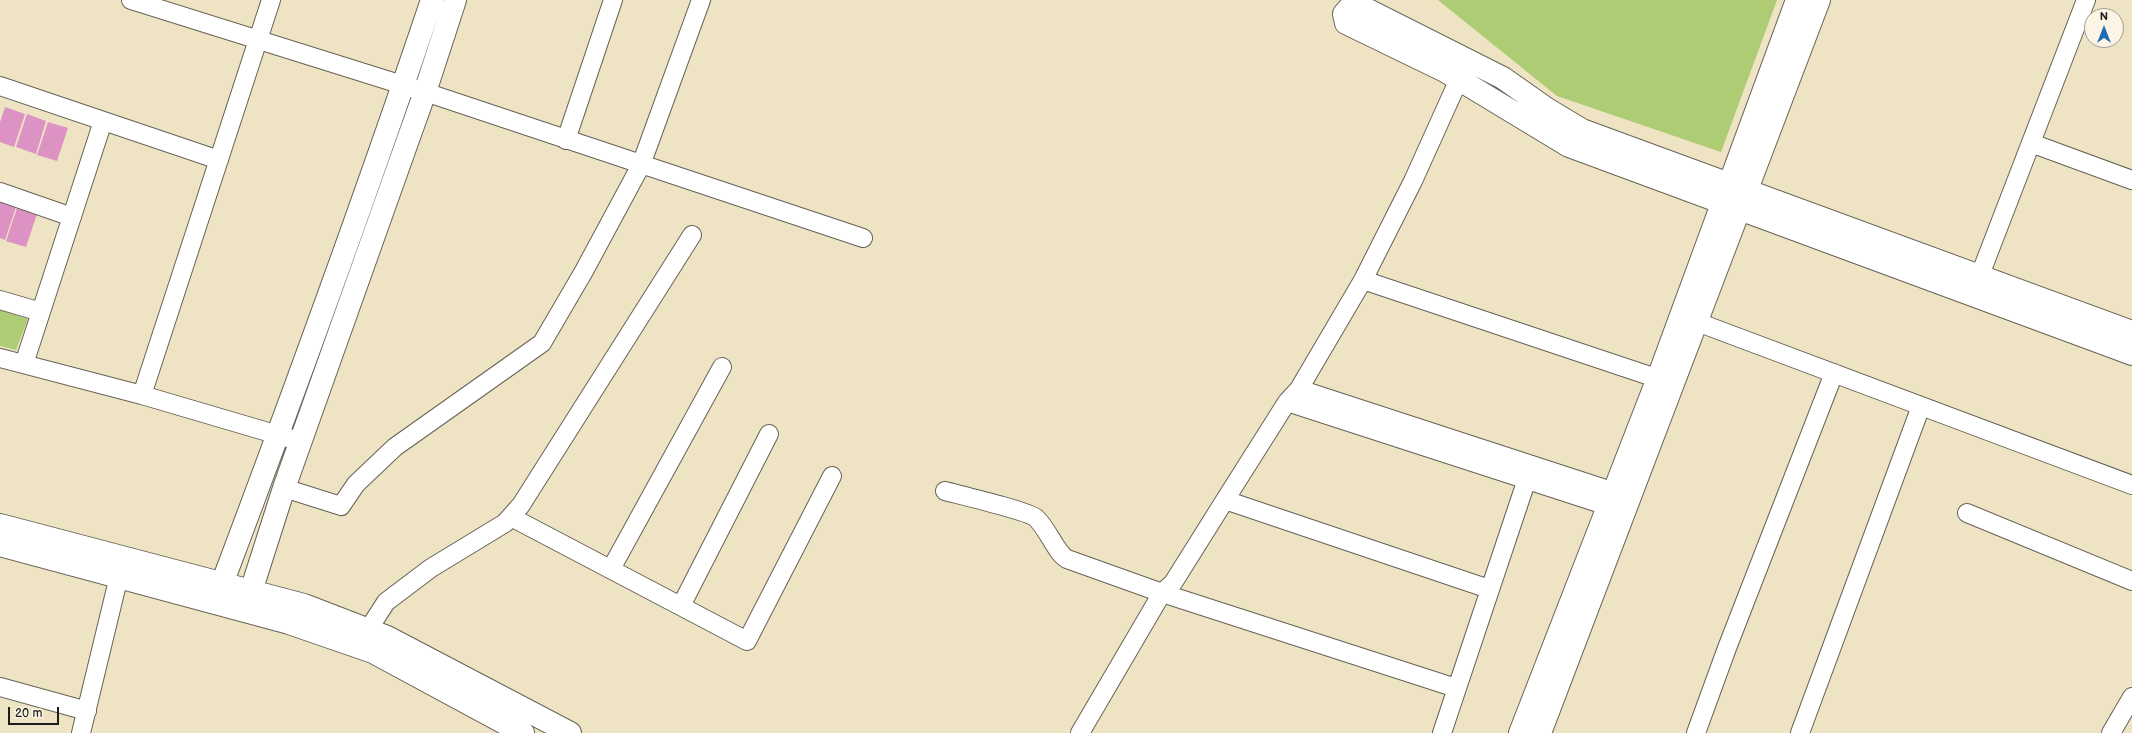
<!DOCTYPE html>
<html>
<head>
<meta charset="utf-8">
<style>
  body { margin:0 }
  #map { position:relative; width:2132px; height:733px; overflow:hidden; background:#eee3c2; font-family:"Balsamiq Sans",sans-serif }
  canvas { display:block }
  .north { position:absolute; left:2084px; top:8px; width:40px; height:40px; box-sizing:border-box; background:#fcf5e5; border:1px solid #a29e95; border-radius:50%; rotate:0deg; font-size:11px; font-weight:700; line-height:16px; text-align:center; color:#1c1c1c }
  .north::after { content:''; display:block; margin:auto; width:14px; height:18px; background:#1f6fb2; clip-path:polygon(50% 0,100% 100%,50% 72%,0 100%) }
  .scale { position:absolute; left:8px; top:707px; width:51px; height:18px; box-sizing:border-box; border:2px solid #1c1c1c; border-top:0; padding-left:5px; font-size:12px; line-height:14px; white-space:nowrap; color:#1c1c1c; -webkit-text-stroke:3px #fcf5e5; paint-order:stroke }
</style>
</head>
<body>
<div id="map">
<canvas width="2132" height="733"></canvas>
<div class="north">N</div>
<div class="scale">20 m</div>
</div>
<script>
const ctx = document.querySelector('canvas').getContext('2d');
ctx.lineJoin = 'round';
function fillPath(path, color) {
  ctx.fillStyle = color;
  ctx.fill(path, 'evenodd');
}
function strokePath(path, color, width, dash) {
  ctx.strokeStyle = color;
  ctx.lineWidth = width;
  ctx.lineCap = dash ? 'butt' : 'round';
  ctx.setLineDash(dash || []);
  ctx.stroke(path);
}
const green = new Path2D(`
  M 1438,0 L 1777,0 L 1721,152 L 1557,96 Z
  M 0,310 L 28,319 L 16,350 L 0,346 Z`);
const building = new Path2D(`
  M 5,107 L 25,114 L 14,147 L 0,142 L 0,122 Z
  M 27,114 L 46,121 L 36,154 L 16,147 Z
  M 48,122 L 68,128 L 57,161 L 37,155 Z
  M 0,202 L 16,207 L 5,240 L 0,238 Z
  M 17,208 L 37,214 L 26,247 L 6,241 Z`);
const minor = new Path2D(`
  M 131,0 L 425,92 L 863,238
  M 0,86 L 219,160
  M 566,140 L 613,0
  M 2031,143 L 2132,180
  M 0,192 L 72,217
  M 1980,275 L 2086,0
  M 1363,280 L 1671,383
  M 0,300 L 41,312
  M 1697,322 L 2132,485
  M 0,358 L 142,395 L 302,442
  M 24,364 L 103,121
  M 1299,389 L 1627,496
  M 142,395 L 271,0
  M 1287,402 L 1620,510
  M 284,488 L 341,506 L 356,484 L 395,447 L 542,343 L 584,271 L 641,165 L 701,0
  M 945,491 C 960,495 1028,511 1036,518 C 1048,529 1056,553 1067,559 L 1162,593 L 1456,688
  M 1225,500 L 1287,402 L 1299,389 L 1363,280 L 1413,181 L 1464,68
  M 1967,513 L 2132,581
  M 511,517 L 747,641 L 832,476
  M 611,569 L 722,367
  M 681,606 L 769,434
  M 368,630 L 386,602 L 431,568 L 505,523 L 521,505 L 692,235
  M 0,687 L 87,711
  M 81,733 L 119,576
  M 1080,733 L 1162,593 L 1173,583 L 1225,500 L 1489,589
  M 1442,733 L 1530,470
  M 1696,733 L 1727,648 L 1834,373
  M 1800,733 L 1921,406
  M 2111,733 L 2132,697`);
const tertiary = new Path2D(`
  M 2132,332 L 1582,130 L 1547,109 L 1503,78 L 1362,7 L 1350,7 L 1344,14 L 1346,23 L 1445,71 L 1569,146 L 2132,354
  M 0,525 L 304,605 L 387,637 L 570,733
  M 0,545 L 289,623 L 373,652 L 523,733
  M 217,603 L 222,584 C 295,390 366,196 432,0
  M 245,610 L 284,488 L 425,92 L 455,0
  M 1520,733 L 1658,378 L 1797,0
  M 1540,733 L 1819,0`);
fillPath(green, '#adcc74');
fillPath(building, '#dc92c3');
strokePath(minor, '#666256', 20);
strokePath(tertiary, '#666256', 24);
strokePath(minor, '#fff', 18);
strokePath(tertiary, '#fff', 22);
</script>
</body>
</html>
